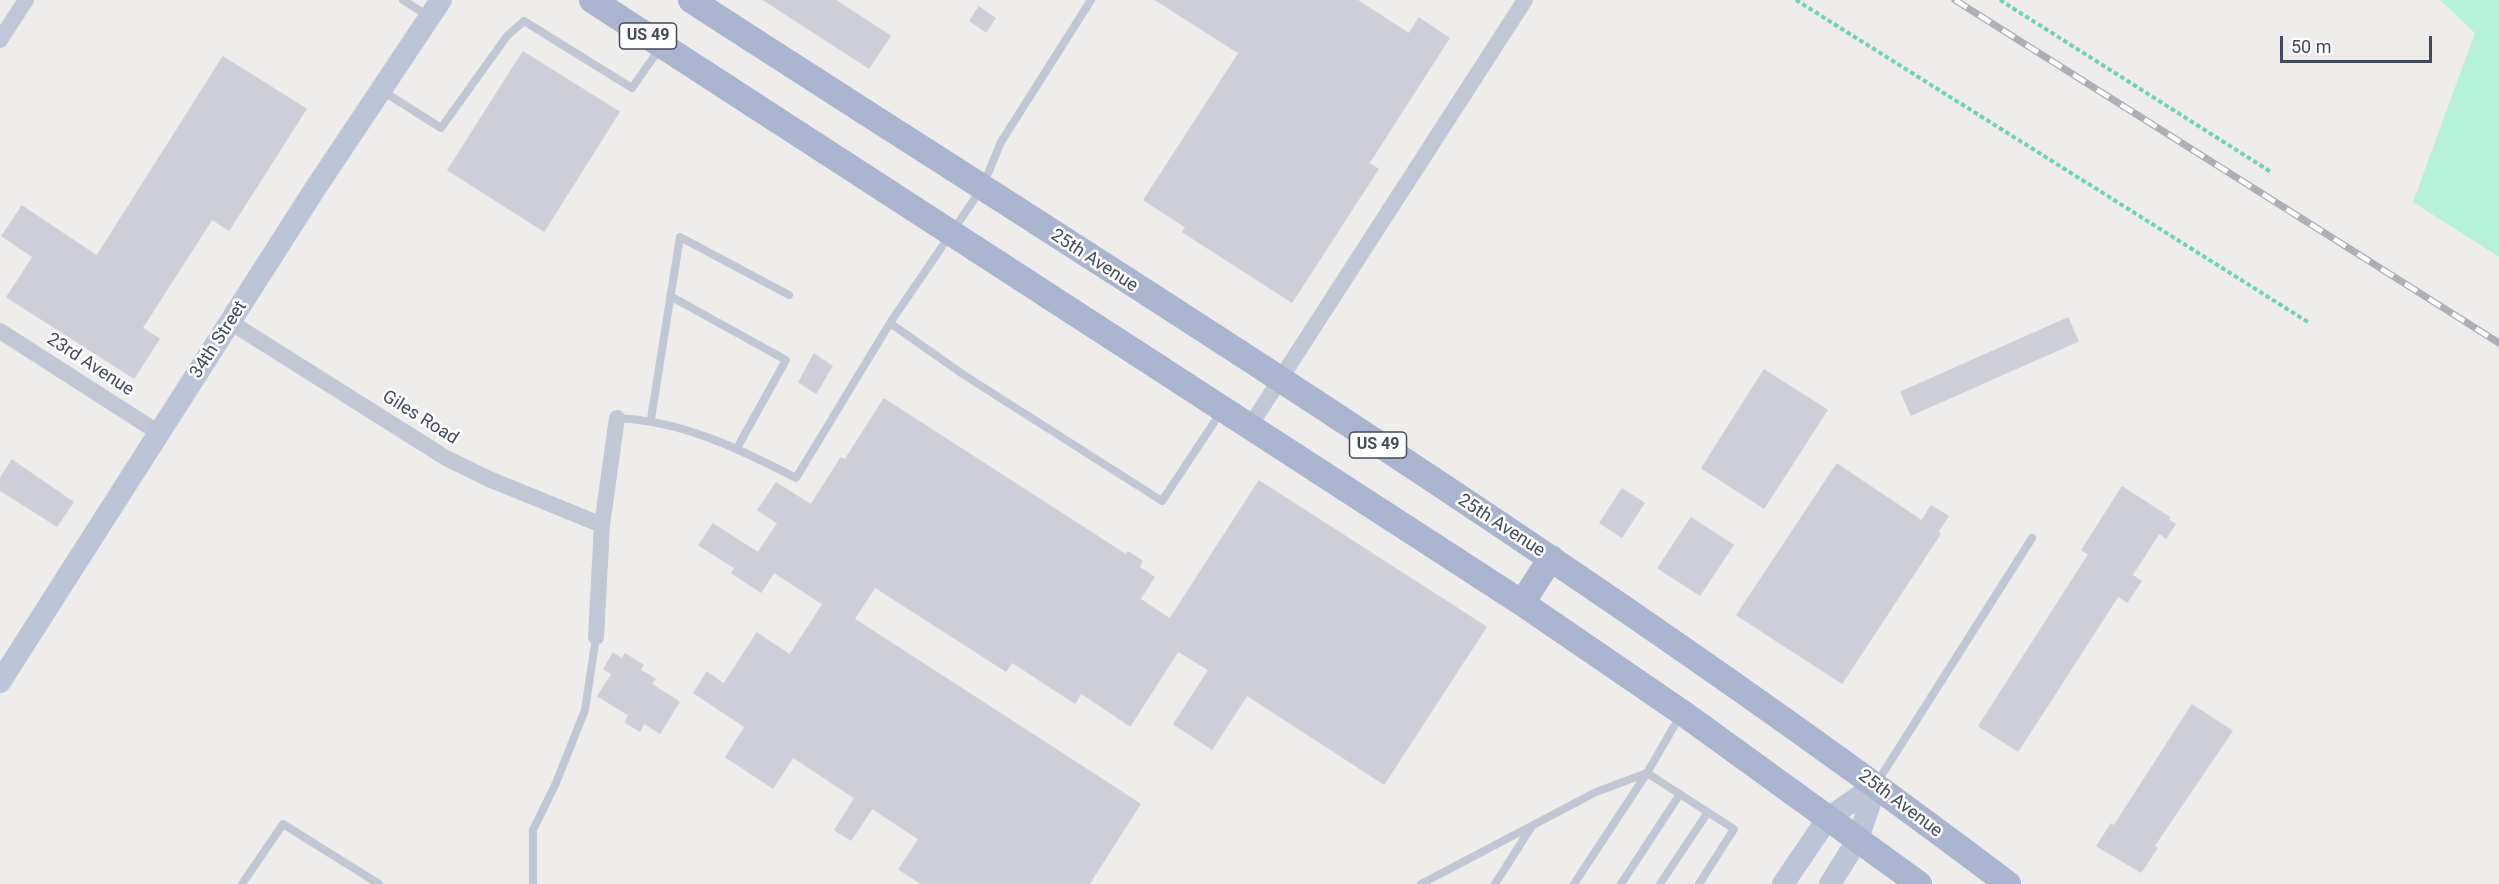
<!DOCTYPE html>
<html>
<head>
<meta charset="utf-8">
<style>
  body { margin:0 }
  #map { position:relative; width:2499px; height:884px; overflow:hidden; background:#efecec; font-family:Roboto,sans-serif }
  canvas { display:block }
  .scale { position:absolute; left:2280px; top:36px; width:152px; height:27px; box-sizing:border-box; border:3px solid #434a5b; border-top:0; padding-left:8px; font-size:18px; line-height:21px; white-space:nowrap; color:#434a5b; -webkit-text-stroke:4px #fff; paint-order:stroke }
</style>
</head>
<body>
<div id="map">
<canvas width="2499" height="884"></canvas>
<div class="scale">50 m</div>
</div>
<script>
const ctx = document.querySelector('canvas').getContext('2d');
ctx.lineJoin = 'round';
function fillPath(path, color) {
  ctx.fillStyle = color;
  ctx.fill(path, 'evenodd');
}
function strokePath(path, color, width, dash) {
  ctx.strokeStyle = color;
  ctx.lineWidth = width;
  ctx.lineCap = dash ? 'butt' : 'round';
  ctx.setLineDash(dash || []);
  ctx.stroke(path);
}
function label(font, color, halo, rows, align = 'center') {
  ctx.font = font + ' Roboto,sans-serif';
  ctx.lineWidth = 5;
  ctx.setLineDash([]);
  ctx.textBaseline = 'middle';
  ctx.strokeStyle = halo;
  ctx.fillStyle = color;
  for (const [text, x, y, turn = 0] of rows) {
    ctx.save();
    ctx.translate(x, y);
    ctx.rotate((+turn || 0) * Math.PI / 180);
    ctx.textAlign = isNaN(turn) ? turn : align;
    if (halo) ctx.strokeText(text, 0, 0);
    ctx.fillText(text, 0, 0);
    ctx.restore();
  }
}
const green = new Path2D(`
  M 2440,0 L 2499,0 L 2499,257 L 2413,202 L 2475,33 Z`);
const building = new Path2D(`
  M 764,0 L 835,0 L 890,36 L 869,68 Z
  M 1156,0 L 1357,0 L 1409,34 L 1419,18 L 1449,38 L 1369,163 L 1378,169 L 1292,302 L 1183,232 L 1186,227 L 1144,200 L 1239,53 Z
  M 979,7 L 995,18 L 986,32 L 970,21 Z
  M 523,52 L 619,112 L 544,231 L 448,170 Z
  M 223,57 L 306,109 L 229,230 L 212,219 L 142,328 L 159,339 L 134,378 L 7,297 L 33,257 L 2,236 L 22,206 L 97,256 Z
  M 2068,318 L 2078,341 L 1911,415 L 1901,392 Z
  M 814,354 L 832,366 L 816,393 L 799,382 Z
  M 1764,370 L 1827,410 L 1764,508 L 1702,468 Z
  M 884,399 L 1126,555 L 1128,552 L 1142,561 L 1139,567 L 1154,577 L 1140,599 L 1170,619 L 1259,481 L 1486,627 L 1384,784 L 1247,695 L 1212,749 L 1174,724 L 1209,670 L 1178,651 L 1130,726 L 1081,693 L 1075,703 L 1012,662 L 1006,671 L 875,587 L 854,619 L 1140,804 L 1089,884 L 922,884 L 899,869 L 919,839 L 872,808 L 851,840 L 835,830 L 855,798 L 793,757 L 773,788 L 726,757 L 745,727 L 694,693 L 707,672 L 724,684 L 757,633 L 790,655 L 823,604 L 774,572 L 761,592 L 732,573 L 735,568 L 699,545 L 713,524 L 758,553 L 778,523 L 758,510 L 776,483 L 811,505 L 841,458 L 845,460 Z
  M 12,460 L 73,502 L 57,526 L 0,490 L 0,479 Z
  M 1837,464 L 1922,521 L 1931,506 L 1948,516 L 1938,532 L 1940,534 L 1842,683 L 1737,615 Z
  M 2122,487 L 2169,517 L 2168,520 L 2175,524 L 2166,538 L 2159,533 L 2132,575 L 2141,581 L 2127,602 L 2118,596 L 2018,751 L 1979,726 L 2089,554 L 2082,550 Z
  M 1622,489 L 1644,503 L 1622,537 L 1600,523 Z
  M 1691,518 L 1733,545 L 1700,595 L 1658,568 Z
  M 613,653 L 622,659 L 625,654 L 643,665 L 640,670 L 655,679 L 651,684 L 679,702 L 660,733 L 644,723 L 640,731 L 625,722 L 629,715 L 598,696 L 612,674 L 604,669 Z
  M 2192,705 L 2232,731 L 2154,846 L 2157,848 L 2141,872 L 2097,846 L 2111,824 L 2114,826 Z`);
const path = new Path2D(`
  M 1796,0 L 2308,322
  M 2000,0 L 2271,172`);
const lane = new Path2D(`
  M 403,0 L 430,17
  M 1091,0 L 1001,142 L 982,188 L 890,323 L 964,375 L 1162,501 L 1221,412
  M 381,90 L 441,128 L 507,36 L 524,21 L 632,88 L 660,48
  M 670,296 L 786,360 L 737,448
  M 617,418 C 682,421 738,448 796,478 L 890,323
  M 651,419 L 680,237 L 789,295
  M 1876,784 L 2032,538
  M 242,884 L 283,824 L 379,884
  M 533,884 L 533,830 L 556,783 L 585,710 L 596,637
  M 1421,884 L 1596,792 L 1647,773 L 1734,829 L 1699,884
  M 1495,884 L 1532,826
  M 1574,884 L 1647,773 L 1680,716
  M 1621,884 L 1680,794
  M 1660,884 L 1708,812`);
const street = new Path2D(`
  M 0,40 L 26,0
  M 230,322 L 446,458 L 489,479 L 602,525
  M 0,331 L 159,433
  M 1250,426 L 1525,0
  M 596,637 L 602,525 L 617,418`);
const secondary = new Path2D(`
  M 0,682 L 313,192 L 441,0
  M 1783,884 L 1828,818 L 1876,785
  M 1830,884 L 1858,839 L 1876,785`);
const primary = new Path2D(`
  M 592,0 L 1522,603 L 1687,716 L 1919,884
  M 691,0 C 1135,287 1586,565 2008,884
  M 1522,603 L 1551,558`);
const rail = new Path2D(`
  M 1955,0 L 2499,343`);
const shields = [
  [648,36,57],
  [1378,445,57]
];
const shieldNames = [
  ["US 49",648,36],
  ["US 49",1378,445]
];
const streetNames = [
  ["25th Avenue",1094,261,33],
  ["34th Street",219,340,-57],
  ["23rd Avenue",90,365,33],
  ["Giles Road",420,418,32],
  ["25th Avenue",1501,526,33],
  ["25th Avenue",1900,804,37]
];
fillPath(green, '#b5f2d9');
fillPath(building, '#cdced8');
strokePath(building, '#cfd0d8', 1.5);
strokePath(path, '#6ad3b5', 4, [4.5, 3]);
strokePath(lane, '#c1c7d5', 8);
strokePath(street, '#c1c7d5', 16);
strokePath(secondary, '#bcc4d7', 22);
strokePath(primary, '#a9b4ce', 26);
strokePath(rail, '#adafb7', 7);
strokePath(rail, '#fff', 4.5, [14]);
for (const [x, y, w] of shields) {
  const box = new Path2D();
  box.roundRect(x - w / 2, y - 13, w, 26, 4.5);
  ctx.fillStyle = '#fff';
  ctx.fill(box);
  strokePath(box, '#434a5b', 1.5);
}
label('bold 16px', '#434a5b', null, shieldNames);
label('18px', '#434a5b', '#fff', streetNames);
</script>
</body>
</html>
